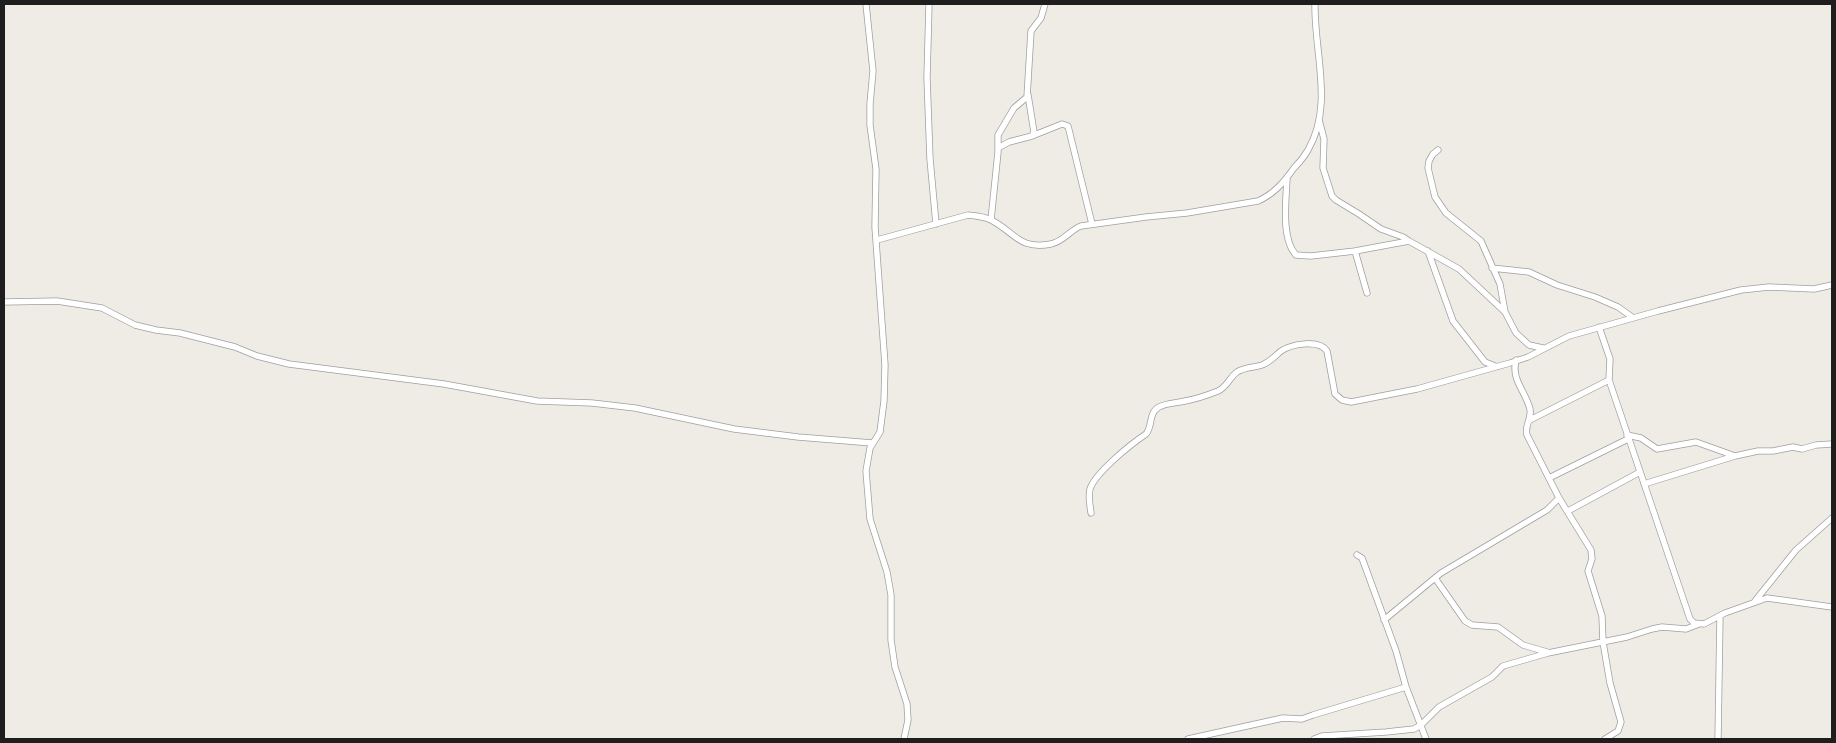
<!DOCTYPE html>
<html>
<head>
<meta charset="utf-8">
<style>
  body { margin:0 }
  #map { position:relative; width:1836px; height:743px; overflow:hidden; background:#eeece5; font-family:Rubik,sans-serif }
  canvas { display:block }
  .frame { position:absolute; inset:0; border:5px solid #1e1e1e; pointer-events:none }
</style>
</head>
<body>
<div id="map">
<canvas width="1836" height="743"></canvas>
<div class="frame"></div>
</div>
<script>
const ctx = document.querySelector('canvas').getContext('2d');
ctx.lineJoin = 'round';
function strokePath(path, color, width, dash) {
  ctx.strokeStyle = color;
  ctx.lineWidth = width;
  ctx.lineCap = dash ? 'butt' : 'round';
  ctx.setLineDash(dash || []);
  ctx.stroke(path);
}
const minor = new Path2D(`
  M 866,4 L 873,71 L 870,104 L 870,125 L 876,169 L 875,227 L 885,365 L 884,401 L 880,432 L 870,448 L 866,471 L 870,519 L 887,572 L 891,595 L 891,640 L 895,667 L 907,704 L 908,720 L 904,739
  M 929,4 L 927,78 L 930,159 L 936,224
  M 1319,120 L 1324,139 L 1323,168 L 1332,196 L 1336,200 L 1359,214 L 1381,229 L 1403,237 L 1409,241
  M 1032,136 L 1062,124 L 1068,126 L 1092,224
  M 998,148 L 1009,142 L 1032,136 L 1034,132 L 1028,95
  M 1438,150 L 1433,154 L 1429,161 L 1428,168 L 1435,197 L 1446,213 L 1481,241 L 1500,284 L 1505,312 L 1516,333 L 1529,345 L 1543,348
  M 1287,179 C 1286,200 1281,239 1296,255 L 1311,256 L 1355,251 L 1409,241 L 1459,269 L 1505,312
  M 991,220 L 998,152 L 998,135 L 1014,108 L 1027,97 L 1031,31 L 1041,18 L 1045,4
  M 877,240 L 968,215 C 976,216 983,216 991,220 C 1015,232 1018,250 1051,244 C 1063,242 1070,230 1081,226 L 1146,217 L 1187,213 L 1258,201 C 1274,194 1284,182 1294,168 C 1299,163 1304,157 1308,150 C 1334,105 1314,53 1315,4
  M 1355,251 L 1367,293
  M 1428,251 L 1453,321 L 1485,362 L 1495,366
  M 1492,268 L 1529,272 L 1557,285 L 1595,297 L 1618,307 L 1632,317
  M 4,302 L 57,301 L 102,308 L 135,325 L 156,330 L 180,333 L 235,347 L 257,356 L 289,364 L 444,384 L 537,401 L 592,403 L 635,408 L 734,429 L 798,437 L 872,443
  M 1599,327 L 1610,359 L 1609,380 L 1690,619 L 1694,623 L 1704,624 L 1725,613 L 1767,598 L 1832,607
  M 1516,360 C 1511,380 1525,390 1530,409 C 1532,419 1524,426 1527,435 L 1559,498 L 1591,550 L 1592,559 L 1588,571 L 1602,616 L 1603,642 L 1610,683 L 1621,722 L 1618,731 L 1605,739
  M 1530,420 L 1609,380
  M 1627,435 L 1641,438 L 1657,449 L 1696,442 L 1735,456
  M 1549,478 L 1628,439
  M 1644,484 L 1735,456 L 1758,451 L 1773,451 L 1793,447 L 1802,449 L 1816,445 L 1832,444
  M 1568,511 L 1640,472
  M 1091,513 C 1090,505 1088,497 1090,489 C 1095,473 1131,444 1146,434 C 1153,426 1148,413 1159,407 C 1166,403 1177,403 1185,401 C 1196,399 1208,395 1218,391 C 1227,387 1229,378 1237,372 C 1245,367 1253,368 1262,365 C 1270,362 1275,356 1281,351 C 1292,344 1319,339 1327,351 L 1335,394 L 1342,400 L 1351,402 L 1417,389 L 1510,363 L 1528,357 L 1569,336 L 1658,311 L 1741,290 L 1769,287 L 1814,289 L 1832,285
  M 1357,555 L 1362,558 L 1396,651 L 1406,687 L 1426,739
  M 1435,578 L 1465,621 L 1472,625 L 1498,627 L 1523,645 L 1547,652
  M 1755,601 L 1796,550 L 1832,518
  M 1384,620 L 1441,573 L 1547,510 L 1559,498
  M 1188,739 L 1283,718 L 1302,719 L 1313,715 L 1406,687
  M 1314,739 L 1322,736 L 1386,732 L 1414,729 L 1421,725 L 1439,707 L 1492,677 L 1503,666 L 1548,653 L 1627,637 L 1652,629 L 1662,627 L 1686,629 L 1699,624
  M 1718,739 L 1720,616`);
strokePath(minor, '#9f9f9f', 7);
strokePath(minor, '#fff', 5.5);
</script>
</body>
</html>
